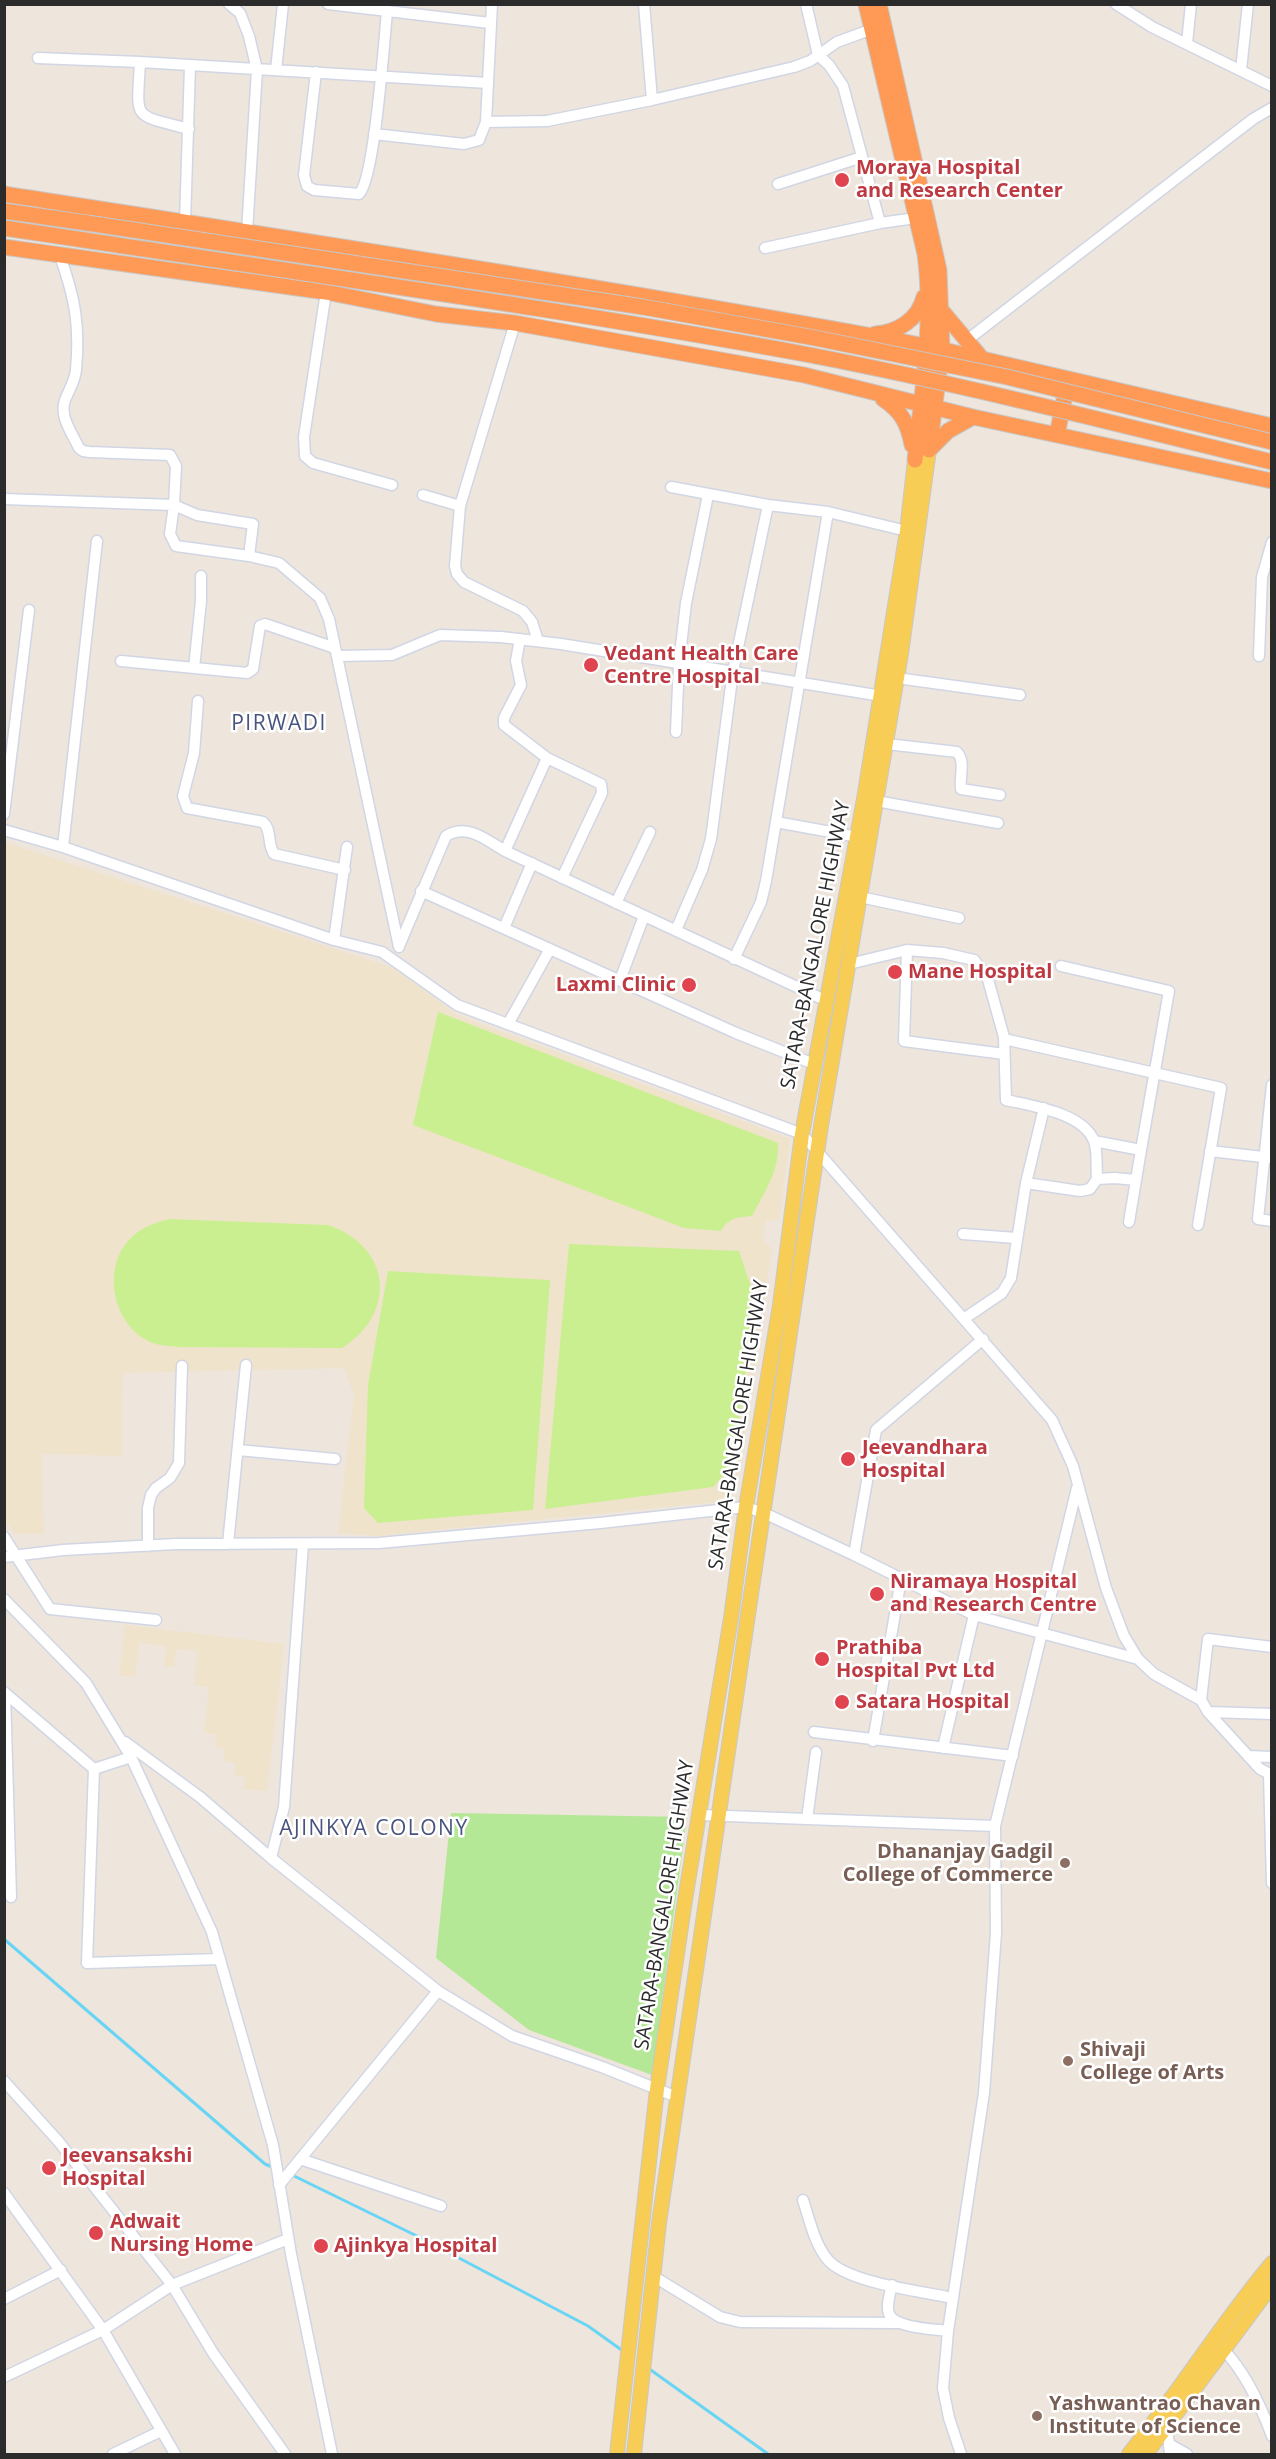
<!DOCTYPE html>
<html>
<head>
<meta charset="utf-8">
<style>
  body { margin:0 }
  #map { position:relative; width:1276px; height:2459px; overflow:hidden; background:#eee5dc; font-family:"Open Sans",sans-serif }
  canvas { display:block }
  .frame { position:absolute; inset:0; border:6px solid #2b2b2b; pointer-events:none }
</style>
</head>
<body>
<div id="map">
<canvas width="1276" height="2459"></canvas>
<div class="frame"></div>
</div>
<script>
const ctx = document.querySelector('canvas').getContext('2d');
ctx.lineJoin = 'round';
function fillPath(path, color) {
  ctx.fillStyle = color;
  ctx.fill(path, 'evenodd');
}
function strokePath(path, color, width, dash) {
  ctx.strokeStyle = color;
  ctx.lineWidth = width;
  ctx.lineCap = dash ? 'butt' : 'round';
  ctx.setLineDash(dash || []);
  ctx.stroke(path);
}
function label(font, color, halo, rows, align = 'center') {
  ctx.font = font + ' "Open Sans",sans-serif';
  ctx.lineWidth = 5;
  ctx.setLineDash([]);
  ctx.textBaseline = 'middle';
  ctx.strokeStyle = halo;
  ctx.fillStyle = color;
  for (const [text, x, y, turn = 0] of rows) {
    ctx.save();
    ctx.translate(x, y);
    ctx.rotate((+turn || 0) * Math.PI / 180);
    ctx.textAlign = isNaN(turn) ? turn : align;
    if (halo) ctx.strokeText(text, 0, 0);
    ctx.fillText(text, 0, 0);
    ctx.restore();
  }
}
const education = new Path2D(`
  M 4,842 L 394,968 L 457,1015 L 790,1139 L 779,1220 L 766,1221 L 763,1240 L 772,1249 L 735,1493 L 725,1501 L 375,1536 L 338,1533 L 354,1395 L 344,1368 L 123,1373 L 122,1456 L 42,1454 L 44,1534 L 14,1534 L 4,1517 Z
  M 125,1625 L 284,1644 L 267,1791 L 243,1789 L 245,1776 L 234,1775 L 235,1763 L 224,1761 L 225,1748 L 215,1747 L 216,1734 L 204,1733 L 209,1687 L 194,1685 L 197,1651 L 177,1649 L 174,1667 L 164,1666 L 166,1646 L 139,1643 L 135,1677 L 119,1675 Z`);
const green = new Path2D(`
  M 451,1813 L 687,1817 L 652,2075 L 529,2030 L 436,1958 Z`);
const pitch = new Path2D(`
  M 438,1012 L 778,1143 C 780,1170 764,1193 752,1216 C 738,1217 728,1218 721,1231 L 684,1228 L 413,1125 Z
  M 169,1219 L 328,1225 C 391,1246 398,1313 342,1348 L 180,1347 C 169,1346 158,1346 148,1341 C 112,1322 101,1266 132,1237 C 142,1227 155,1223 169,1219 Z
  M 569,1244 L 739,1251 L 756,1302 L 732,1465 L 713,1487 L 545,1509 Z
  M 388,1271 L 550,1280 L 533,1510 L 378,1523 L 364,1508 L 368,1385 Z`);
const stream = new Path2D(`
  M 4,1939 L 265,2164 L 272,2167
  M 290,2174 L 421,2238 L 588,2326 L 623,2351
  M 648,2368 L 768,2454`);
const minor = new Path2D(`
  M 229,4 L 240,13 L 249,36 L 257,70 L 247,232
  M 328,4 L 490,23
  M 644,4 L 652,100
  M 806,4 L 818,55 L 829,65 L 843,86 L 880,223
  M 1116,4 L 1152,27 L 1272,86
  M 1187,43 L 1191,4
  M 38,58 L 140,62 L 488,83
  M 140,62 C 137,121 131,114 189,129
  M 276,70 L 283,4
  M 1241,70 L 1248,4
  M 316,72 L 304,175 L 307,186 L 314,190 L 359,194 C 375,178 384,41 387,12
  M 486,122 L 547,121 L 652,100 L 794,67 L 810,61 L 837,42 L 878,27
  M 374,134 L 464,144 L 479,140 L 486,122 L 492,4
  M 778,184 L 862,157
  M 185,222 L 190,66
  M 765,248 L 880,223 L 916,218
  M 60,256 C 75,298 80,325 76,370 C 75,381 69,390 65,400 C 59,416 72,433 79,448 L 83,451 L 90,452 L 170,455 L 176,466 L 174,505 L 197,515 L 253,524 L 249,556
  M 326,292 L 304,437 L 305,456 L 313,463 L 392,485
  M 515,323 L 460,506 L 455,566 L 457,574 L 464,582 L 523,611 L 532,622 L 538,641
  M 966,341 L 1253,119 L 1272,108
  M 671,487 L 768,505 L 828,512 L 907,531
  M 423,495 L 460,506
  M 4,499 L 174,505 L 170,534 L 176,546 L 249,556 L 279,563 L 320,598 L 329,619 L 399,947
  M 520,639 L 516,661 L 521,685 L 504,718 L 504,725 L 547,758 L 601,784 L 602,793 L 562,878
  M 337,656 L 392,655 L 440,635 L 501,637 L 561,644 L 888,697
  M 1259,656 L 1262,577 L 1272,542
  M 121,661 L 247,673 L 253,669 L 260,626 L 265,624 L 335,648
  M 194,668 L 201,601 L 201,576
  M 897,678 L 1020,695
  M 198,701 L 194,753 L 183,796 L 187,808 L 263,822 C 272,830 267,844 274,854 L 345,870
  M 676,732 L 679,663 L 686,603 L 708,495
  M 887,744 L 957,752 C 966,762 959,777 961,789 L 1000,795
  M 876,801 L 998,823
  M 4,814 L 29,610
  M 776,822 L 858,837
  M 4,830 L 63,847 L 334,940 L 382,952 L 457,1005 L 802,1134 L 1052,1420 L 1073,1466 L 1106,1588 L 1124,1636 L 1138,1659 L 1154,1674 L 1201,1700 L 1208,1712 L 1260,1769 L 1272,1775
  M 63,847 L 97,541
  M 505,851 L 547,758
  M 421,891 L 736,1033 L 814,1064
  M 860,897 L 959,918
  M 616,903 L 650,832
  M 504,928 L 532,863
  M 676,930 L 702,870 L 711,839 L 733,671 L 768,505
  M 334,940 L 347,847
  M 399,946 L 446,836 C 468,823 486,840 505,851 L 827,1001
  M 907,950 L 904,1041 L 1004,1054
  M 734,959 L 761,902 L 766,881 L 828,512
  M 849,964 L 907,950 L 943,953 L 974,960 L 987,976 L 1004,1037 L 1006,1100 C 1033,1106 1083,1113 1094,1141 C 1098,1151 1096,1168 1097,1179
  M 1061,966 L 1169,991 L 1141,1150 L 1094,1141
  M 620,980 L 644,916
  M 508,1024 L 550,949
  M 1004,1039 L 1221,1088 L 1198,1225
  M 1272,1085 L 1258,1219 L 1272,1221
  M 1210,1151 L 1272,1158
  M 1026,1183 L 1080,1191 L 1090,1189 L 1097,1179 L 1115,1178 L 1136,1180
  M 1129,1222 L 1141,1150
  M 963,1234 L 1016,1238
  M 965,1318 L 1002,1293 L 1011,1278 L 1026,1183 L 1044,1108
  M 238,1450 L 335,1459
  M 4,1537 L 50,1609 L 156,1620
  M 228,1544 L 246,1365
  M 148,1546 L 148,1508 L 151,1495 L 156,1488 L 170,1478 L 179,1463 L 182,1366
  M 854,1555 L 876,1430 L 983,1339
  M 4,1557 L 63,1550 L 176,1544 L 379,1543 L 600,1523 L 746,1507 L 764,1513 L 854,1555 L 974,1615 L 1138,1659
  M 4,1599 L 86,1683 L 131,1757 L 212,1932 L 273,2145 L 291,2254 L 332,2454
  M 4,1692 L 94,1769 L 131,1757
  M 5,1693 L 11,1897
  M 1201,1700 L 1208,1639 L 1272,1647
  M 1208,1712 L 1272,1714
  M 814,1732 L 1013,1756
  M 873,1741 L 901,1579
  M 125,1742 L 200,1797 L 271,1858 L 438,1991 L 512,2036 L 602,2067 L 677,2097
  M 943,1748 L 974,1615
  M 1248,1756 L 1272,1757
  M 94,1769 L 87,1963 L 220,1959
  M 1269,1774 L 1272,1883
  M 700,1815 L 995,1826
  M 807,1819 L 816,1752
  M 271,1858 L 284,1807 L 303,1544
  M 4,2081 L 59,2142 L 172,2285 L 103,2330 L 4,2377
  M 300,2159 L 441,2206
  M 279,2185 L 438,1991
  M 4,2193 L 103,2330 L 175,2454
  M 803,2200 C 810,2221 814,2243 828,2260 C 848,2283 921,2291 952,2298
  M 653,2276 L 720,2317 L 740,2322 L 898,2323
  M 892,2285 C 890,2293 886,2306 889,2314 C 895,2328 933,2329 948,2331
  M 4,2299 L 61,2270
  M 1223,2349 C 1245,2372 1261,2406 1272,2436
  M 1165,2430 L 1168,2436 L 1170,2454
  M 1169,2444 L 1187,2454
  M 113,2454 L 161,2431
  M 285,2454 L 213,2353 L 172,2285 L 288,2239
  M 961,2454 L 949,2418 L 943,2388 L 948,2331 L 984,2093 L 996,1933 L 995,1826 L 1077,1488`);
const major = new Path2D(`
  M 617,2454 L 657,2089 L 685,1900 L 731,1618 L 746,1507 L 780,1305 L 802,1134 L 864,799 L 907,531 L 915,460
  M 634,2454 L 659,2223 L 749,1608 L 821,1126 L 901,654 L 929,450
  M 1129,2454 C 1179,2392 1221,2324 1272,2263
  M 1146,2454 L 1272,2285`);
const highway = new Path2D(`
  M 866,4 L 925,254 C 934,322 922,392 915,460
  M 879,4 L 939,270 L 942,349 L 929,450
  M 4,194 C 312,242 620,289 926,346 L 1272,426
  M 4,211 L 87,223
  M 4,228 L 84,240
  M 4,247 L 326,292 L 436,314 L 515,323 L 804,375 L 973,417 L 1272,481
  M 942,311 L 984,361
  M 875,334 C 898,332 918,320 924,297
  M 883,399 C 901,411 908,423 912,445
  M 1057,435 L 1068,380
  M 929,450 L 948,431 L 973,417`);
const highwayBridge = new Path2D(`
  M 87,223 L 643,307 L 815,338 L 1007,377 L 1272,442
  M 84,240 C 326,277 569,310 810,355 C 965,385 1118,424 1272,462`);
const markers = [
  [842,180,8,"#e0444e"],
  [591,665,8,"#e0444e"],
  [895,972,8,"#e0444e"],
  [689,985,8,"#e0444e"],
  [848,1459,8,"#e0444e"],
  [877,1594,8,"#e0444e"],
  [822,1659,8,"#e0444e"],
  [842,1702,8,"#e0444e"],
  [1065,1863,6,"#8d6e63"],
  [1068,2061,6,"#8d6e63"],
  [49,2168,8,"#e0444e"],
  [96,2233,8,"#e0444e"],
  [321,2246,8,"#e0444e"],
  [1037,2416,6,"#8d6e63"]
];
const healthNames = [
  ["Moraya Hospital",856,168],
  ["and Research Center",856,191],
  ["Vedant Health Care",604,654],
  ["Centre Hospital",604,677],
  ["Mane Hospital",908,972],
  ["Laxmi Clinic",676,985,"right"],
  ["Jeevandhara",862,1448],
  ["Hospital",862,1471],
  ["Niramaya Hospital",890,1582],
  ["and Research Centre",890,1605],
  ["Prathiba",836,1648],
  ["Hospital Pvt Ltd",836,1671],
  ["Satara Hospital",856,1702],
  ["Jeevansakshi",62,2156],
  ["Hospital",62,2179],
  ["Adwait",110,2222],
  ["Nursing Home",110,2245],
  ["Ajinkya Hospital",334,2246]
];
const streetNames = [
  ["SATARA-BANGALORE HIGHWAY",816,945,-79],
  ["SATARA-BANGALORE HIGHWAY",739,1425,-81],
  ["SATARA-BANGALORE HIGHWAY",665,1905,-81]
];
const educationNames = [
  ["Dhananjay Gadgil",1053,1852,"right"],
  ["College of Commerce",1053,1875,"right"],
  ["Shivaji",1080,2050],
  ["College of Arts",1080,2073],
  ["Yashwantrao Chavan",1049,2404],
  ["Institute of Science",1049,2427]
];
const neighbourhoodNames = [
  ["PIRWADI",279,724],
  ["AJINKYA COLONY",374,1829]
];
fillPath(education, '#f0e3cb');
fillPath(green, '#b4e796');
fillPath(pitch, '#caef91');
strokePath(stream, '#69d5f5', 3);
strokePath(minor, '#d1d6e4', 13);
strokePath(major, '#c8c8c8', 16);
strokePath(highway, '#c8c8c8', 17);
strokePath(minor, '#fff', 10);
strokePath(major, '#f8cd56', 14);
strokePath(highway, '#ff9956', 15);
strokePath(highwayBridge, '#c8c8c8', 17, []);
strokePath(highwayBridge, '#ff9956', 15);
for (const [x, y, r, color] of markers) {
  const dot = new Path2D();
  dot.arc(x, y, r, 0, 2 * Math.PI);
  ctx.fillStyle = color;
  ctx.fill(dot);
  strokePath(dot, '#fff', 2);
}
label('bold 20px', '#be3a42', '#fff', healthNames, 'left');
label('20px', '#2b2b2b', '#fff', streetNames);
label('bold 20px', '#785e54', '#fff', educationNames, 'left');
ctx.letterSpacing = '1.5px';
label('21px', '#48547e', '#fff', neighbourhoodNames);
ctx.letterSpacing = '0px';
</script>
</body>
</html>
